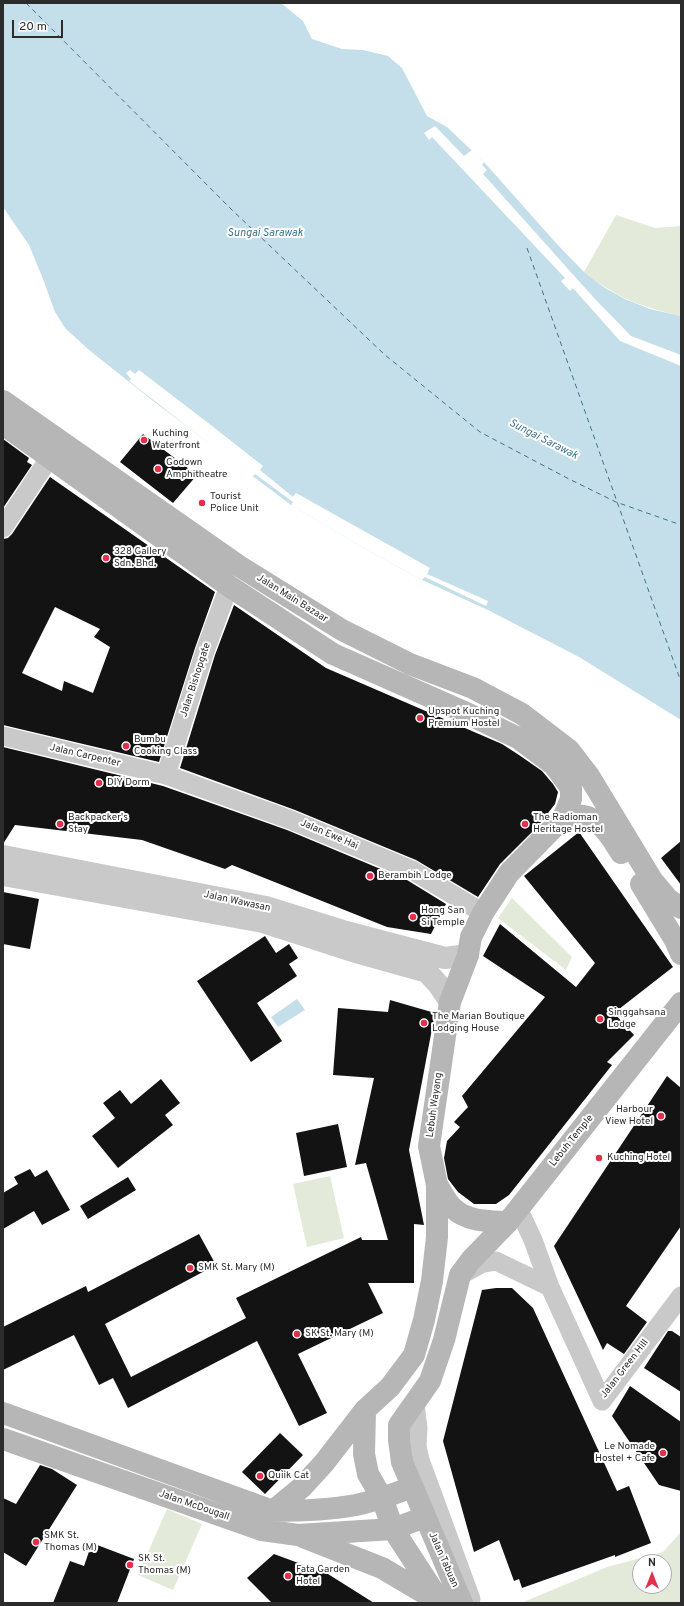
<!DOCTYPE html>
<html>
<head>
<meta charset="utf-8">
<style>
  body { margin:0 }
  #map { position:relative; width:684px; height:1606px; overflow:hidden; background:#fff; font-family:Overpass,sans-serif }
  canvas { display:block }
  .frame { position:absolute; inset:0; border:4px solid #2c2c2c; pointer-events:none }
  .north { position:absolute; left:632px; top:1554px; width:40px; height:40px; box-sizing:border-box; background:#fff; border:1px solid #ababab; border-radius:50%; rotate:0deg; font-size:11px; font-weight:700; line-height:16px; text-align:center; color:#2c2c2c }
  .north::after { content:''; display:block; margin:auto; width:14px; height:18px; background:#e32f4b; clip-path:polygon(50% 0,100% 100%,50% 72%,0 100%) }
  .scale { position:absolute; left:12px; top:20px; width:51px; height:18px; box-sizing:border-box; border:2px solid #2c2c2c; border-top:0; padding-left:5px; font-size:12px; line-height:14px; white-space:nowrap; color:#2c2c2c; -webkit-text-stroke:3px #fff; paint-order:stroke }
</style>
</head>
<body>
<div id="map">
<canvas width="684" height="1606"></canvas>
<div class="frame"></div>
<div class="north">N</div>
<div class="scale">20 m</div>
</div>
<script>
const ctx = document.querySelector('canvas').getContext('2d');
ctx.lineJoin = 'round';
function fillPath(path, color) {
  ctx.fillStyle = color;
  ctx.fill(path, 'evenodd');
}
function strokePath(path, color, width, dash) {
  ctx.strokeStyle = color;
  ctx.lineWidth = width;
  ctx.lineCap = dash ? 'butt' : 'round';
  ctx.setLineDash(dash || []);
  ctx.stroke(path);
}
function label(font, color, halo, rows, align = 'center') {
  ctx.font = font + ' Overpass,sans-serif';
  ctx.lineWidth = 4;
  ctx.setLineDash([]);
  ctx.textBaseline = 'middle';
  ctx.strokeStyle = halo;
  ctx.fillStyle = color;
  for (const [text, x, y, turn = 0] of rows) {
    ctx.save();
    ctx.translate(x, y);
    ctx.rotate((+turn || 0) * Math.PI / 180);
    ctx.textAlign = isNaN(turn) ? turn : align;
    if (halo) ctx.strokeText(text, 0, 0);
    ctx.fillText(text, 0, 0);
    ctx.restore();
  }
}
const green = new Path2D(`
  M 616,215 L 655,228 L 681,226 L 681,316 C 639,306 619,299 584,272 Z
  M 512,898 L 572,957 L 566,970 L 498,918 Z
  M 330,1176 L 344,1238 L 307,1247 L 293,1184 Z
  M 167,1509 L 202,1524 L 173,1590 L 138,1575 Z
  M 681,1532 L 681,1603 L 521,1603 L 607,1567 L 663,1552 ZM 640,1562 L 664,1562 L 664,1586 L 640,1586 Z`);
const water = new Path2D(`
  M 3,3 L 281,3 L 303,21 L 312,39 L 342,49 L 363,50 L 388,56 L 402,68 L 427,116 L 447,127 L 484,162 L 556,243 L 584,272 L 605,288 L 625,299 L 650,309 L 681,316 L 681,720 L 579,657 L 488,610 L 422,580 L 369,551 L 291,505 L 157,404 L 89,350 L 65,328 L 55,312 L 43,279 L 29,245 L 3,207 Z
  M 297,999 L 305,1010 L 278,1027 L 271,1017 Z`);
const pier = new Path2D(`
  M 435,126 L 464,156 L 472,150 L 484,162 L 482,165 L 487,170 L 483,174 L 594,298 L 631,336 L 681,355 L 681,366 L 620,341 L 573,288 L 570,291 L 561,281 L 565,278 L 432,137 L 429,140 L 424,133 Z
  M 130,370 L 135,374 L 139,370 L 212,426 L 263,466 L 260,470 L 293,497 L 296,493 L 430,568 L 427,574 L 488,601 L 486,606 L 425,577 L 422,580 L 369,551 L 291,505 L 293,502 L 255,474 L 252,477 L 129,381 L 131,379 L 126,373 Z`);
const ferry = new Path2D(`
  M 26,3 L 231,209 L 385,355 L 480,432 L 569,479 L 616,502 L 681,525
  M 527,248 L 681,682`);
const building = new Path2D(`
  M 143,434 L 197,475 L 173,503 L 120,462 Z
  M 3,439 L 29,458 L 27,462 L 32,465 L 3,508 Z
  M 50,477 L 215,592 L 195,648 L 159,762 L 3,725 L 3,539 L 8,538 L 12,534 ZM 55,607 L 100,629 L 94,637 L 110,647 L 93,693 L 64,681 L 62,691 L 22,673 Z
  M 234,605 L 326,668 L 502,744 L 519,755 L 542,771 L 553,784 L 558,792 L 555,804 L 538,826 L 500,864 L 478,897 L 416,860 L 295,810 L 180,768 L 215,655 Z
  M 3,747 L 163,786 L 287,830 L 407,880 L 446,904 L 431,934 L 387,927 L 232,865 L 225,869 L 142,840 L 15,825 L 3,844 Z
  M 579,832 L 673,967 L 614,1013 L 634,1035 L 607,1062 L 612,1065 L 509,1195 L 496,1204 L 474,1204 L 458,1192 L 448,1179 L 444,1158 L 447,1141 L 460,1127 L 454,1122 L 468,1107 L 462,1096 L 545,997 L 483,956 L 500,924 L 576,987 L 595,963 L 524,876 Z
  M 681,841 L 681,885 L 661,858 Z
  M 3,892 L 39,899 L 30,949 L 3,944 Z
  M 265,936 L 276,953 L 289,944 L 298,958 L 289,964 L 297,976 L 257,1003 L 282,1041 L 251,1062 L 197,981 Z
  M 390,1000 L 435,1013 L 409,1150 L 424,1225 L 414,1224 L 414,1283 L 368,1283 L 383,1313 L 298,1354 L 327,1413 L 299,1426 L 257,1341 L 128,1408 L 113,1378 L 99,1385 L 74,1335 L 3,1370 L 3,1327 L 86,1286 L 88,1292 L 199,1234 L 216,1265 L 105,1324 L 131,1377 L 246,1318 L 236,1298 L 361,1237 L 362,1240 L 388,1240 L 366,1163 L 355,1165 L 374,1078 L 333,1075 L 338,1008 L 388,1012 Z
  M 667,1076 L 681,1088 L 681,1226 L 626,1306 L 647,1322 L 624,1354 L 607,1343 L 603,1350 L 554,1246 Z
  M 161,1079 L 180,1103 L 165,1115 L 173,1125 L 118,1168 L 92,1136 L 115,1118 L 103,1103 L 120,1090 L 131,1104 Z
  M 338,1124 L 347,1167 L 304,1176 L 296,1133 Z
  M 30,1169 L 35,1177 L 47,1170 L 70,1210 L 42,1225 L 34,1211 L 3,1229 L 3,1193 L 18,1184 L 14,1177 Z
  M 128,1177 L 136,1190 L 88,1219 L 80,1206 Z
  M 496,1288 L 512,1288 L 533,1308 L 617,1491 L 629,1486 L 651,1543 L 615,1557 L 615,1555 L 522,1588 L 519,1579 L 514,1581 L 499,1540 L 474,1552 L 443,1441 L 482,1290 Z
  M 668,1331 L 672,1331 L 681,1337 L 681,1392 L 644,1368 Z
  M 630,1386 L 681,1422 L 681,1491 L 659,1485 L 612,1416 Z
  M 280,1433 L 303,1455 L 265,1494 L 242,1472 Z
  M 40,1465 L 52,1469 L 77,1485 L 26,1566 L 3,1552 L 3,1498 L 16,1504 Z
  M 92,1543 L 134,1559 L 117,1603 L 53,1603 L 70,1561 L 84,1566 Z
  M 274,1554 L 328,1574 L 374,1603 L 272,1603 L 247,1578 Z`);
const minor = new Path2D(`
  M 3,528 L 50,457
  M 3,736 L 166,775 L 291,820 L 412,870 L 483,913
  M 166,775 L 205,651 L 229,586
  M 518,1208 L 533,1240 L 550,1287 L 602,1401 L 681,1296
  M 461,1275 L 483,1263 L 496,1261 L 550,1287
  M 415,1404 L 418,1428 L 417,1446 L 420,1460 L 471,1599`);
const tertiary = new Path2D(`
  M 3,856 L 266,907 L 346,932 L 445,958 L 468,955
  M 3,875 L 263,922 L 359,953 L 427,972 L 438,984 L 450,1002`);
const secondary = new Path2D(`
  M 3,401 L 239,566 L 342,630 L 410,664 L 473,688 L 522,714 L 569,750 L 589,776 L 652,880 L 668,899 L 681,908
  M 3,424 L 229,586 L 333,654 L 462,711 L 518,738 L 554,765 L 571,788 L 571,799 L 563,818 L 509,873 L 483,913 L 471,937 L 468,955 L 450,1002 L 429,1146 L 437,1185 L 437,1237 L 432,1281 L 424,1320 L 414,1355 L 390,1387 L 365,1410 L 364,1454 L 368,1474 L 382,1498 L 393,1529 L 441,1603
  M 563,818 C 593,807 608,831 621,853
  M 641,884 L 675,940 L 681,954
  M 437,1185 C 442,1192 446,1202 453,1208 C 467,1222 490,1221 508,1222
  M 3,1413 L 273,1511 C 300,1511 329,1510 356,1505 C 375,1501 394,1494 412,1487
  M 3,1439 L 262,1530 L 298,1535 L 393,1529 L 425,1517
  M 273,1511 L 302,1487 L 324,1463 L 365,1410
  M 303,1537 L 382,1568 L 436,1600
  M 462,1603 L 402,1462 L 399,1440 L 399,1425 L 430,1381 L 444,1340 L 460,1275 L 471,1260 L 508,1222 L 681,1003`);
const markers = [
  [144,440,4,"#e32f4b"],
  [158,469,4,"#e32f4b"],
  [202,503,4,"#e32f4b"],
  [106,558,4,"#e32f4b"],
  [420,718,4,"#e32f4b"],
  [126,746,4,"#e32f4b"],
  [99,783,4,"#e32f4b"],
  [60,824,4,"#e32f4b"],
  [525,824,4,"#e32f4b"],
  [370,876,4,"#e32f4b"],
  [413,917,4,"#e32f4b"],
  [600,1019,4,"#e32f4b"],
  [424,1023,4,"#e32f4b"],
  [661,1116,4,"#e32f4b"],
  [599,1158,4,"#e32f4b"],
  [190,1268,4,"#e32f4b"],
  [297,1334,4,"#e32f4b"],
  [663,1453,4,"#e32f4b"],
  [260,1476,4,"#e32f4b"],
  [36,1542,4,"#e32f4b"],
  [130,1565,4,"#e32f4b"],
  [288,1576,4,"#e32f4b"]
];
const poiNames = [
  ["Kuching",152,434],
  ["Waterfront",152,446],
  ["Godown",166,463],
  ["Amphitheatre",166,475],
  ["Tourist",210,497],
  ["Police Unit",210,509],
  ["328 Gallery",114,552],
  ["Sdn. Bhd.",114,564],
  ["Upspot Kuching",428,712],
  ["Premium Hostel",428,724],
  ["Bumbu",134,740],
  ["Cooking Class",134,752],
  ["DIY Dorm",107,783],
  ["Backpacker's",68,818],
  ["Stay",68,830],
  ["The Radioman",533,818],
  ["Heritage Hostel",533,830],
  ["Berambih Lodge",378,876],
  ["Hong San",421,911],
  ["Si Temple",421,923],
  ["Singgahsana",608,1013],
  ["Lodge",608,1025],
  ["The Marian Boutique",432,1017],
  ["Lodging House",432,1029],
  ["Harbour",653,1110,"right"],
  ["View Hotel",653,1122,"right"],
  ["Kuching Hotel",607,1158],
  ["SMK St. Mary (M)",198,1268],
  ["SK St. Mary (M)",305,1334],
  ["Le Nomade",655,1447,"right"],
  ["Hostel + Cafe",655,1459,"right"],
  ["Quiik Cat",268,1476],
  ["SMK St.",44,1536],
  ["Thomas (M)",44,1548],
  ["SK St.",138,1559],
  ["Thomas (M)",138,1571],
  ["Fata Garden",296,1570],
  ["Hotel",296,1582]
];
const streetNames = [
  ["Jalan Main Bazaar",292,599,32],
  ["Jalan Bishopgate",196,680,-72],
  ["Jalan Carpenter",85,756,13],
  ["Jalan Ewe Hai",329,835,23],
  ["Jalan Wawasan",237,902,12],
  ["Lebuh Wayang",435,1105,-82],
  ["Lebuh Temple",572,1141,-51],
  ["Jalan Green Hill",625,1369,-52],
  ["Jalan McDougall",194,1506,19],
  ["Jalan Tabuan",443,1560,66]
];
const waterNames = [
  ["Sungai Sarawak",265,234],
  ["Sungai Sarawak",543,440,27]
];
fillPath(green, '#e4eada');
fillPath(water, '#c5dfea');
fillPath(pier, '#fff');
strokePath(ferry, '#3c748d', 1, [5, 4]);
fillPath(building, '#131313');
strokePath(minor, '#c9c9c9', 19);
strokePath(tertiary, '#c9c9c9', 22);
strokePath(secondary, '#b6b6b6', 22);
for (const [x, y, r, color] of markers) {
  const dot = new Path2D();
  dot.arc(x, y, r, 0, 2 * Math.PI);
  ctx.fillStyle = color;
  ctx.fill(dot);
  strokePath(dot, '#fff', 1.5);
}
label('10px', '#2c2c2c', '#fff', poiNames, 'left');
label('10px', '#2c2c2c', '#fff', streetNames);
label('italic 11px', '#3c748d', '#fff', waterNames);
</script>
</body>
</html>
